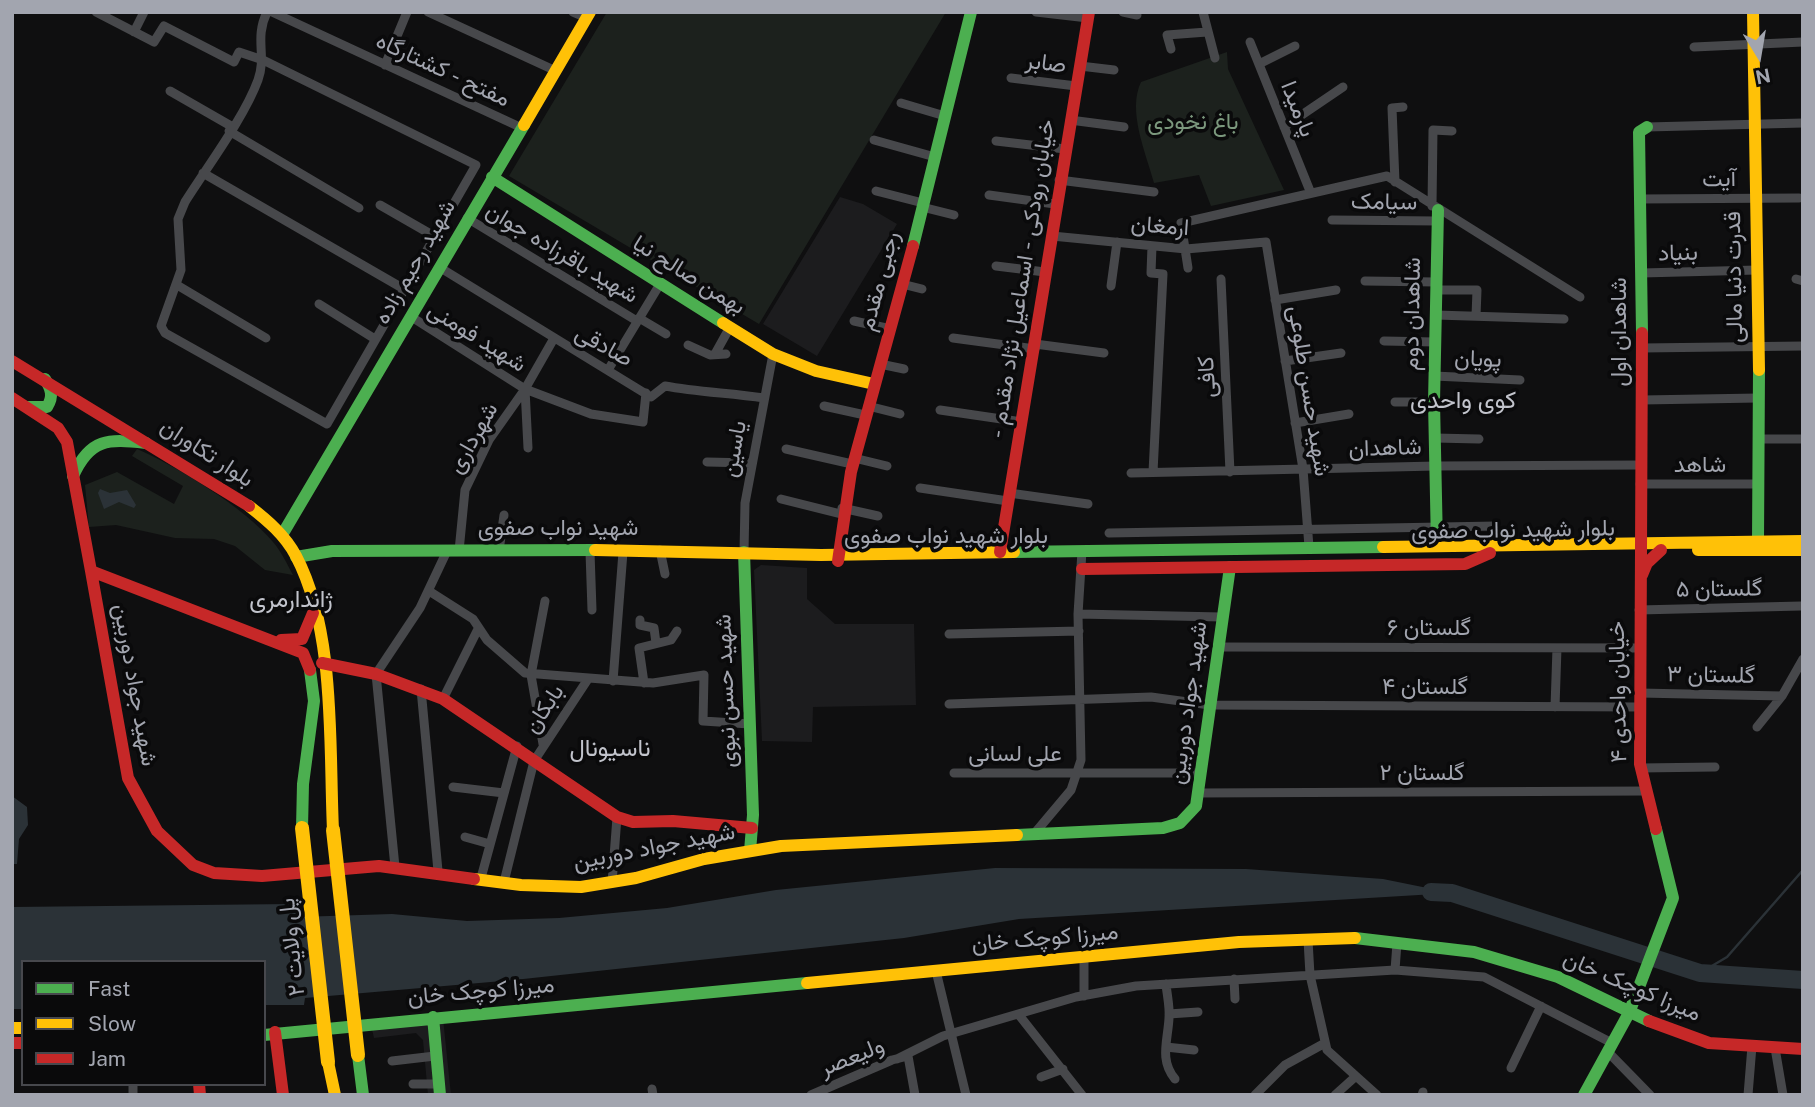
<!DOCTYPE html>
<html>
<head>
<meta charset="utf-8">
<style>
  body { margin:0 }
  #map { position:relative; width:1815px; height:1107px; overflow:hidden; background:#0f0f10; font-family:"Public Sans",sans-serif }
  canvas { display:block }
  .frame { position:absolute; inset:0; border:14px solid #a2a5af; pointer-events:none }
  .legend { position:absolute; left:21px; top:960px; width:245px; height:126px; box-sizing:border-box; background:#0a0a0b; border:2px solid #47484d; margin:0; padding:9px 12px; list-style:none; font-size:21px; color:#a2a5af }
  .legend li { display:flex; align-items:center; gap:14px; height:35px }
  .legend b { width:35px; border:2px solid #47484d }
  .north { position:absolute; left:1724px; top:21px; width:70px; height:70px; -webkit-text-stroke:5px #0a0a0b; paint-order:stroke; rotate:169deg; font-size:19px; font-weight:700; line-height:28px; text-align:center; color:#a2a5af }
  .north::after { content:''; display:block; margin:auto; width:24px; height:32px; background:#a2a5af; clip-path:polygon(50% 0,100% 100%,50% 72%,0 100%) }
</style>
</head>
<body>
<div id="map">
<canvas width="1815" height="1107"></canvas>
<div class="frame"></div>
<ul class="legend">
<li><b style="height:9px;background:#4caf50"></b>Fast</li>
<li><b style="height:9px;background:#ffc107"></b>Slow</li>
<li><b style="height:9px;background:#c62828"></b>Jam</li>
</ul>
<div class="north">N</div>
</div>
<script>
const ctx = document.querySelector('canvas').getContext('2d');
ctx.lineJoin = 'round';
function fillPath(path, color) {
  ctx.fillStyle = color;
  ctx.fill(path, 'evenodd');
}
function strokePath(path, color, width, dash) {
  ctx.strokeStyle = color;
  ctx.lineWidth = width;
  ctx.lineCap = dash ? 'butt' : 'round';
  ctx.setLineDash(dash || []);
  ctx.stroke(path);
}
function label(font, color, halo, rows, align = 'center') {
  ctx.font = font + ' "Public Sans",Vazirmatn,sans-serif';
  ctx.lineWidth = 7;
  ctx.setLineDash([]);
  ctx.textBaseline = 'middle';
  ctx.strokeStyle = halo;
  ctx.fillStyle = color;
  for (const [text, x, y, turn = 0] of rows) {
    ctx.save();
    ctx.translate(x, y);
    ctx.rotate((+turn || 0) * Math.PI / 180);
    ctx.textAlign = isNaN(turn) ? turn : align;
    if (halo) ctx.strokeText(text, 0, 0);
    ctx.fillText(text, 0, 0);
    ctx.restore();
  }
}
const built = new Path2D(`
  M 840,197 L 863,204 L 897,224 L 817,356 L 763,324 Z
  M 761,565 L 807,568 L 807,599 L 835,624 L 914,624 L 916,705 L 813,707 L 812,742 L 762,741 L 754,570 Z
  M 443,1018 L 451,1095 L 428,1095 L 423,1040 L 416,1033 L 374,1038 L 371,1025 Z`);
const green = new Path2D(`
  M 607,12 L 946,12 L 759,324 L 509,176 Z
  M 1227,52 L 1228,69 L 1284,190 L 1211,206 L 1199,175 L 1154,183 C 1146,153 1127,111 1141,82 Z
  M 137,449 C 177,466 245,508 273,542 C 281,551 287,564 293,575 L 265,570 L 235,546 L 214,539 L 175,538 L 116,525 L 89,527 L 85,485 L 117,472 L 174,504 L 183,486 L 132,456 Z`);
const water = new Path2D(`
  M 100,489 L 110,493 L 127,490 L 136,505 L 134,508 L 119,502 L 104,509 L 98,493 Z
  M 12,796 L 27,807 L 28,825 L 19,839 L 17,864 L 12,864 Z
  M 995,868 L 1246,869 L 1383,879 L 1452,893 L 1019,919 L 904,938 L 514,980 L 305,998 L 304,1005 L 264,1005 L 264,962 L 23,962 L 23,1009 L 12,1009 L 12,907 L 292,904 L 298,917 L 392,914 L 467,921 L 559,918 L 667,908 L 776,890 Z`);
const stream = new Path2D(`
  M 1700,973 L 1727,957 L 1803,870`);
const river = new Path2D(`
  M 1431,892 L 1452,893 L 1700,973 L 1803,980`);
const street = new Path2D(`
  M 96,12 L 154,42 L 164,26 L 234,62 L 239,52 L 263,60 L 476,165 L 327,424 L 165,333 L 161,326 L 181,270 L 178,219 L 185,202 C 207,167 244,118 258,80 C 267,55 254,39 267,12
  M 272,12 L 522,128
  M 428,12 L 556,71
  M 573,12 L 587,18
  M 1036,12 L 1088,18
  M 1123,12 L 1137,15
  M 1203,12 L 1215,58
  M 134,32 L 144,12
  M 1250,42 L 1310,191
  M 1694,47 L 1803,42
  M 1171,49 L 1167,35 L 1207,32
  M 1259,64 L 1295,46
  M 385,65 L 407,12
  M 1080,66 L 1114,70
  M 1011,78 L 1076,86
  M 170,91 L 231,126
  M 901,103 L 945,116
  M 1070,120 L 1124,127
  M 1284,127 L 1343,87
  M 1647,127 L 1803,123
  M 229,131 L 359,208
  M 874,140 L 935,157
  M 996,141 L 1065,149
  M 203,173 L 404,289
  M 1059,180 L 1154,192
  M 1395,182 L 1392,108 L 1403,107
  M 876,191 L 923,203
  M 989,195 L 1055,204
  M 1639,199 L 1799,198
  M 380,205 L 434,236
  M 1432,206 L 1433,130 L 1452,131
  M 922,207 L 954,215
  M 467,218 L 637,321
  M 1332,220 L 1437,221
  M 1052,236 L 1186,249 L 1266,242 L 1303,469 L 1309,547
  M 1152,246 L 1151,273 L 1163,274 L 1153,472
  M 996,266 L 1045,272
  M 439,267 L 651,397 L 665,386 C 697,392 730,393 764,398
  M 1188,268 L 1181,223 L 1387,176 L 1580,297
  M 1642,273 L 1757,270
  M 1221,279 L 1230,472
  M 1796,279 L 1803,281
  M 1365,281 L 1436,282
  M 902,284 L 922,289
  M 177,285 L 266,338
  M 1111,286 L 1117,242
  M 1436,290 L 1477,290 L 1476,316
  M 1275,300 L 1336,290
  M 319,304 L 375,339
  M 1436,315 L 1564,319
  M 410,316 L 525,389 L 591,414 L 643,422 L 646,393
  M 639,318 L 666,334
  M 854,321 L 891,329
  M 953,338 L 1035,349
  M 1384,341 L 1435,342
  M 1035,344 L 1104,353
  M 688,345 L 710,355 L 726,354
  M 1642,348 L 1803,346
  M 715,354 L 730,327
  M 1285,361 L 1341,353
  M 880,364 L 904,369
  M 608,370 L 660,284
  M 1434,376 L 1520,380
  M 525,389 L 528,448
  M 1642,400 L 1758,398
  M 1395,402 L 1434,402
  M 824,406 L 865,415
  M 868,406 L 900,414
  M 940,410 L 1022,422
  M 1295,423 L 1349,414
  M 1435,438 L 1479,439
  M 1760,439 L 1803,439
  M 786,449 L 852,464
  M 854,458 L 887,466
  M 707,462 L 751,463
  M 1131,473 L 1436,466 L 1640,465
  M 1640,484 L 1759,484
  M 920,488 L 1008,501
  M 1009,493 L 1088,504
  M 781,499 L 841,514
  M 842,508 L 878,516
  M 1109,533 L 1496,526
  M 660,550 L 665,574
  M 459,551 L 465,490 L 489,440 L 525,389 L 553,340
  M 499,551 L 504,515
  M 590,552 L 592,610
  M 744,552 L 745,503 L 773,354
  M 429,591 L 473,619 L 487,640 L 525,673 L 653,683 L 704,675 L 703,721 L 750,724
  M 1639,610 L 1801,606
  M 1078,614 L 1222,617
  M 640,620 L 640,625 L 654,628 L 656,643
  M 949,634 L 1079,631
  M 1218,647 L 1639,648
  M 613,681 L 623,552
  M 644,683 L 639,648 L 671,640 L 677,631
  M 421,689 L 438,871
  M 1640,693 L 1782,696
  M 443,699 L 478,629
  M 949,704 L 1151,697 L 1210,705 L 1640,707
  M 1555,707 L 1557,648
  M 1757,727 L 1782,696 L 1803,659
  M 543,744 L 531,675 L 545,601
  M 1640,768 L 1715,767
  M 954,773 L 1201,773
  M 453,787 L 504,793
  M 1198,793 L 1646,791
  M 1034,834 L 1071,790 L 1081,760 L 1078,614 L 1082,551
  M 465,837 L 490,844
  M 395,867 L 376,674 L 420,608 L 446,553
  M 481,878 L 517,746
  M 504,882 L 534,761 L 588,679
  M 612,883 L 617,817
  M 1308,940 L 1310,975 L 1327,1050 L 1377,1095
  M 1084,957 L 1084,996
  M 1395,970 L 1397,943
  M 936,971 L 966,1095
  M 1234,979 L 1235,999
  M 1166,984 C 1167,995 1170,1007 1169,1018 C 1168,1040 1159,1060 1175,1079
  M 1169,1014 L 1198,1012
  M 1019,1015 L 1082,1095
  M 1166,1047 L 1194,1050
  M 1775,1048 L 1783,1095
  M 1608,1052 L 1650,1095
  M 897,1059 L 943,1036 L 1076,997 L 1136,986 L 1395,970 L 1484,977 L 1612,1043
  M 392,1061 L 435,1056
  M 1511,1068 L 1541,1006
  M 1041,1077 L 1063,1069
  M 133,1084 L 133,1095
  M 413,1084 L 438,1084
  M 652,1089 L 653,1095
  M 811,1095 L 892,1060 L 908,1056 L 915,1095
  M 1255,1095 L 1285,1065 L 1325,1043
  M 1335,1095 L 1355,1077
  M 1422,1095 L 1423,1092
  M 1748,1095 L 1752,1046`);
const fast = new Path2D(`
  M 492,177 L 723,323
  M 913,246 L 971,12
  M 1642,333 L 1639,132 L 1647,127
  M 28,407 L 47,407 C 54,396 51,389 45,379
  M 73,476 C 90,438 108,439 146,443
  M 282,535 L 524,125
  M 1758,541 L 1759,370
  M 1437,545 L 1434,402 L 1438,210
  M 744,552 L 753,815 L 750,851
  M 1014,552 L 1383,547
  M 296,557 L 332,551 L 595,550
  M 302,828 L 303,784 L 314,701 L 310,670
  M 1017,835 L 1163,828 L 1180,823 L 1196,806 L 1230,567
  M 1355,938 L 1474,952 L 1558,977 L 1649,1021
  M 433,1017 L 440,1095
  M 264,1035 L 807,983
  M 358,1055 L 363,1095
  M 1584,1095 L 1629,1013 L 1673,898 L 1656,829`);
const slow = new Path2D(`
  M 1753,12 L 1759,370
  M 524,125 L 590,12
  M 723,323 L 773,354 L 816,371 L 874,384
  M 249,506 C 267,520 285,535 296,556 C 336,632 329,746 333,830
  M 1383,547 L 1803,541
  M 595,550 L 821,555 L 1014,552
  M 1698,550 L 1803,550
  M 474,879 L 521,885 L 581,887 L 636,878 L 704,859 L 781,846 L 1017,835
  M 807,983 L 1239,942 L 1355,938
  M 12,1028 L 23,1028
  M 328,1062 L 335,1095`);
const jam = new Path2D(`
  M 1642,333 L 1640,764 L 1656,829
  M 12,361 L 249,506
  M 12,398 L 58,428 L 67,442 L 91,571 L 303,653 L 310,670
  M 1000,552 L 1089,12
  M 838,561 L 851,472 L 913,246
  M 1082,569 L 1465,564 L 1490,553
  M 91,571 L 128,778 L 157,831 L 193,865 L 214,873 L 262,876 L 379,866 L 474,879
  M 1642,575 L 1647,563 L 1661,550
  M 281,640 L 302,639 L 313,613
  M 322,663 L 376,674 L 443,699 L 617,817 L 633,822 L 673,821 L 752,828
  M 1649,1021 L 1709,1043 L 1803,1049
  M 275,1032 L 283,1095
  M 12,1043 L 23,1043
  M 199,1084 L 200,1095`);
const slowBridge = new Path2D(`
  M 302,828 L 328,1062
  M 333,830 L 358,1055`);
const streetNames = [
  ["صابر",1046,63,7],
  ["مفتح - کشتارگاه",443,70,25],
  ["پارمیدا",1298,109,68],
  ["آیت",1719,179,-1],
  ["سیامک",1384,202,1],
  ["ارمغان",1160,226,4],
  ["شهید باقرزاده جوان",562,253,31],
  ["بنیاد",1678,253,-1],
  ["شهید رحیم زاده",415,262,-60],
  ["بهمن صالح نیا",689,275,32],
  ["قدرت دنیا مالی",1734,277,-91],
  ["- خیابان رودکی - اسماعیل نژاد مقدم",1022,279,-81],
  ["رجبی مقدم",879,281,-75],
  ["شاهدان دوم",1412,314,-89],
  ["شاهدان اول",1619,332,-90],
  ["شهید فومنی",477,337,32],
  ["صادقی",604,346,29],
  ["پویان",1478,359,2],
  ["کافی",1207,377,-93],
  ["شهید حسن طلوعی",1309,391,81],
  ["شهرداری",473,438,-60],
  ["شاهدان",1385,448,-2],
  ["یاسین",734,449,-80],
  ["بلوار تکاوران",207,453,33],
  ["شاهد",1700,465],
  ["شهید نواب صفوی",558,528],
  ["بلوار شهید نواب صفوی",1513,530,-1],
  ["بلوار شهید نواب صفوی",946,536],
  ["گلستان ۵",1719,589,-1],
  ["گلستان ۶",1429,628],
  ["گلستان ۳",1711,675,1],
  ["شهید جواد دوربین",135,685,80],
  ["گلستان ۴",1425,687],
  ["شهید حسن نبوی",726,691,-92],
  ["خیابان واحدی ۴",1618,692,-91],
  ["شهید جواد دوربین",1188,703,-82],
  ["بابکان",544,709,-57],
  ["علی لسانی",1015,754],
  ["گلستان ۲",1422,773],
  ["شهید جواد دوربین",654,847,-11],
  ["میرزا کوچک خان",1045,938,-5],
  ["پل ولایت ۲",292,947,-96],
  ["میرزا کوچک خان",1632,986,23],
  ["میرزا کوچک خان",481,991,-5],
  ["ولیعصر",852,1057,-22]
];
const parkNames = [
  ["باغ نخودی",1193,122]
];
const neighbourhoodNames = [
  ["کوی واحدی",1463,401],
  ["ژاندارمری",291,600],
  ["ناسیونال",610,749]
];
fillPath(built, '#1c1c1e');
fillPath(green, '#1c211d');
fillPath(water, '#2b3237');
strokePath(stream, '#2b3237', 2.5);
strokePath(river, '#2b3237', 18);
strokePath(street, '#47484b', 9);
strokePath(fast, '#4caf50', 12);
strokePath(slow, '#ffc107', 12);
strokePath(jam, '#c62828', 12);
strokePath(slowBridge, '#ffc107', 14);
label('23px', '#a2a5af', '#0a0a0b', streetNames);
label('23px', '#7b987d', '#0a0a0b', parkNames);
label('24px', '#c2c4cc', '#0a0a0b', neighbourhoodNames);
</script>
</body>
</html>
